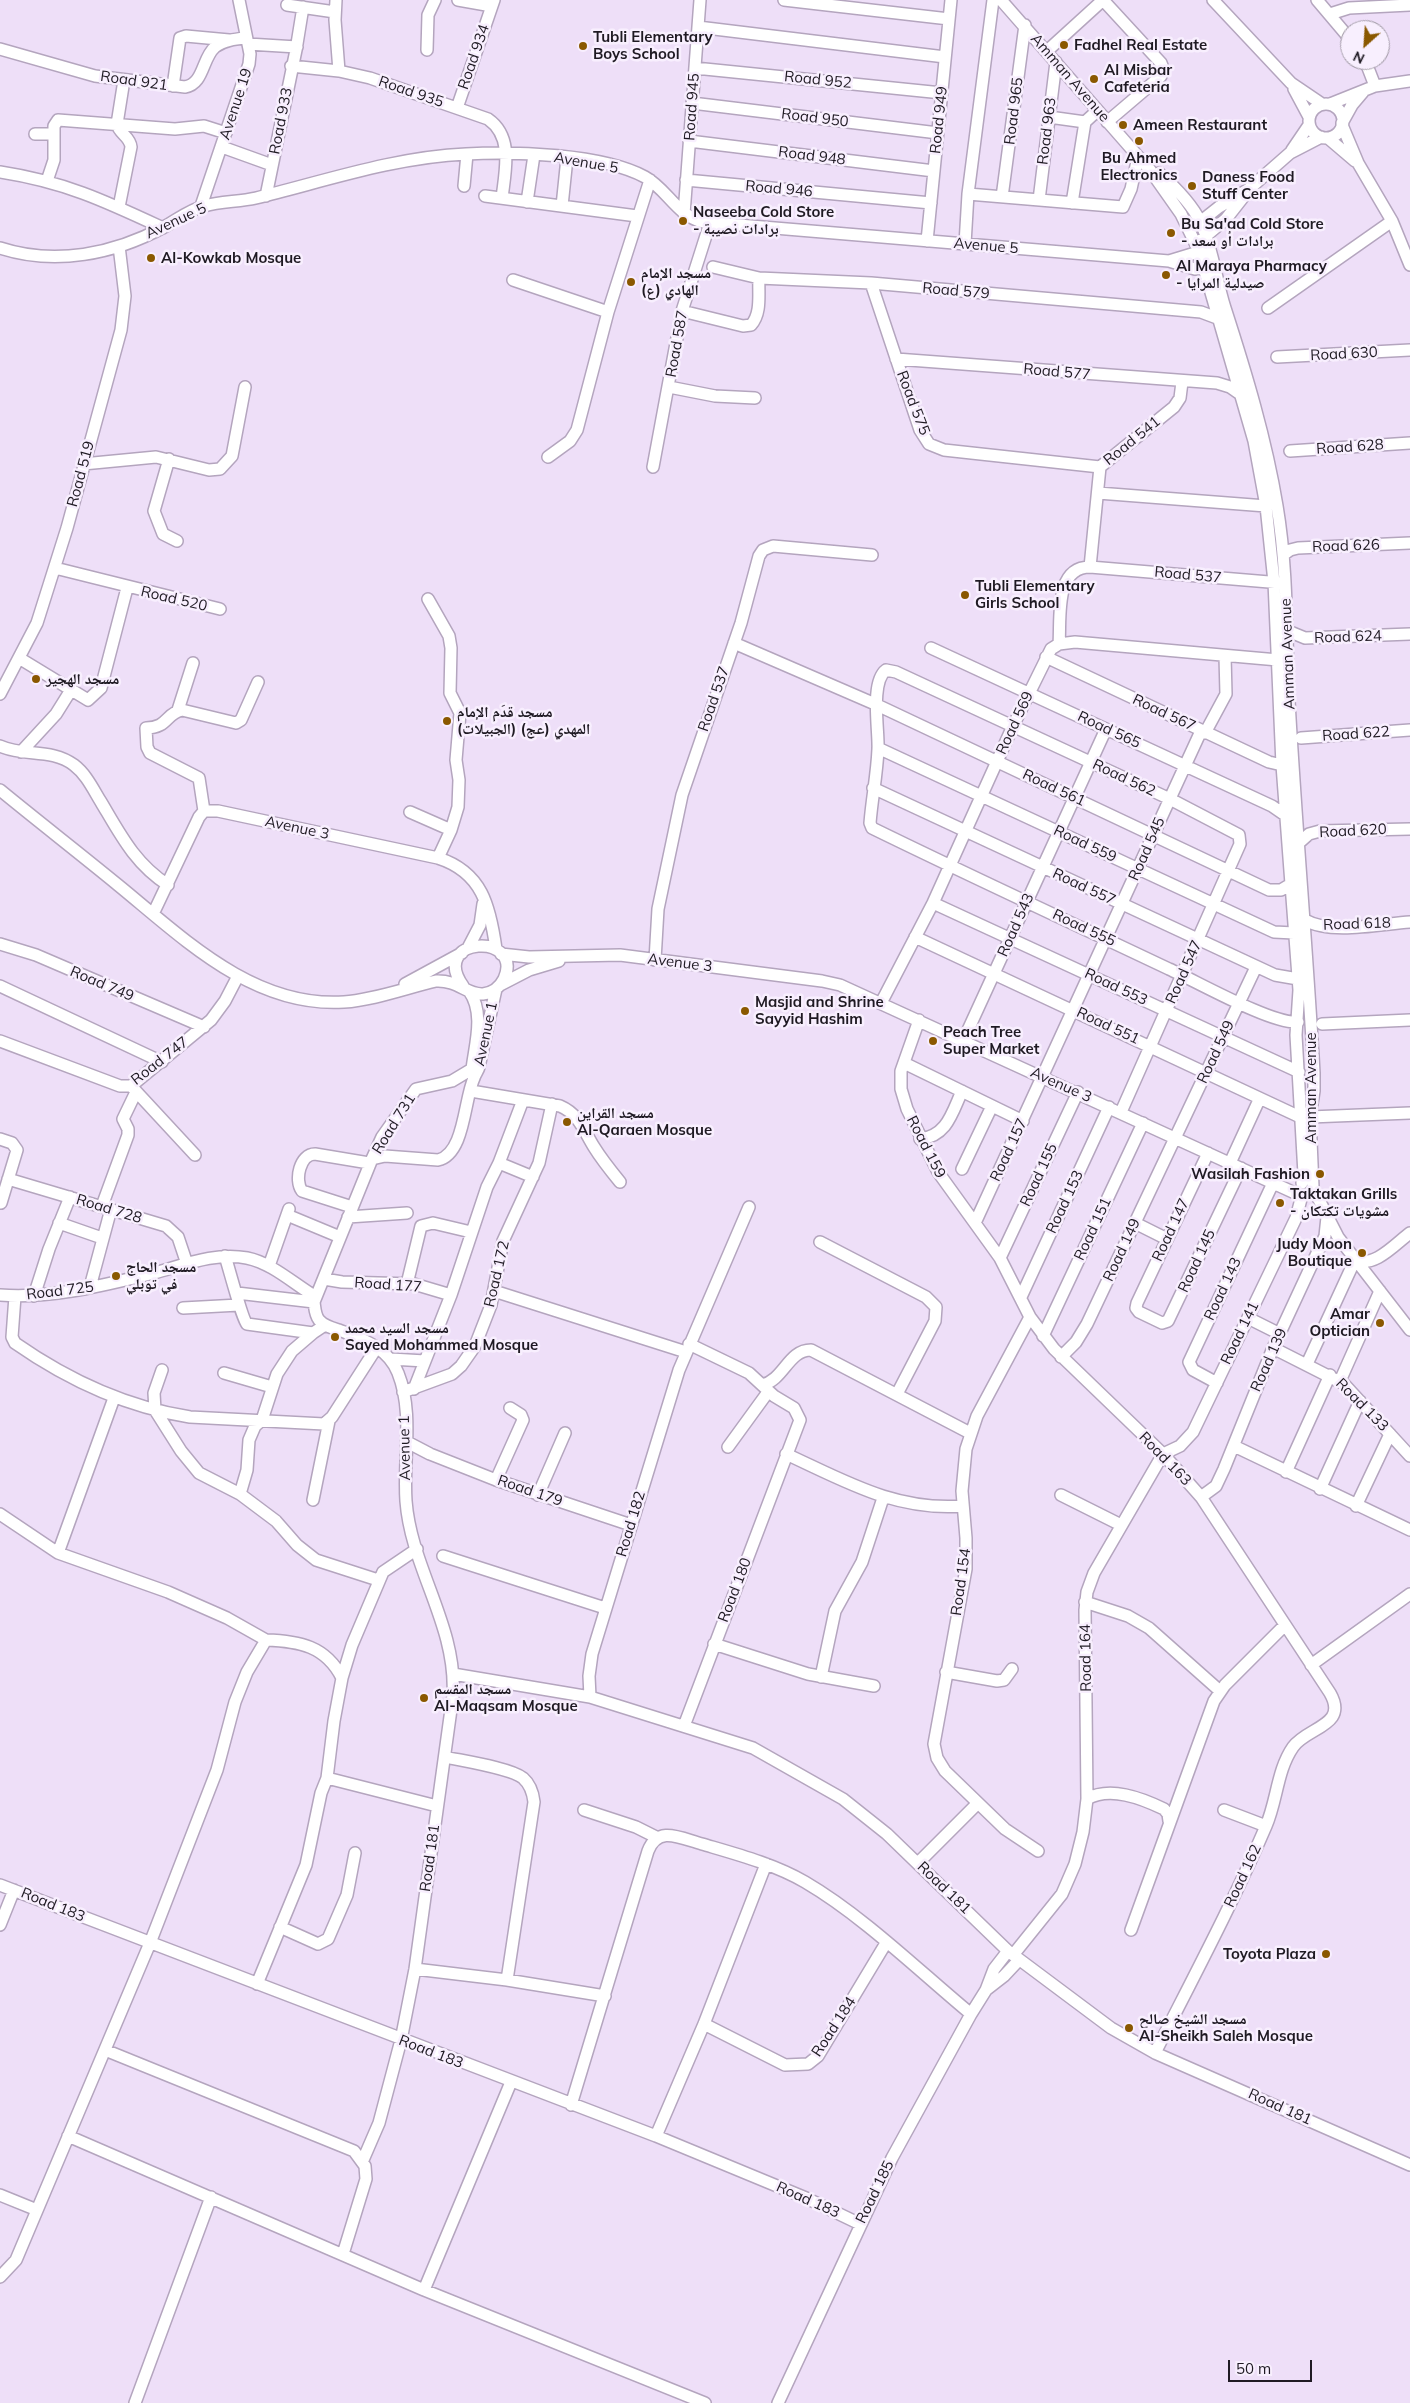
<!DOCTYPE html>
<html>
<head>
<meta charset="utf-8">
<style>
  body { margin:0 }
  #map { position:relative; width:1410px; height:2403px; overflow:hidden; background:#eedff8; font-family:Mulish,sans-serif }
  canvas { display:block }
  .north { position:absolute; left:1340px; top:20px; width:50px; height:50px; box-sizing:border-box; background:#f8effe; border:1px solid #a19aa6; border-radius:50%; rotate:206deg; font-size:14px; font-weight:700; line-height:20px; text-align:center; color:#1f1a23 }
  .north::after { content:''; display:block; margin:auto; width:18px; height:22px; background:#8a5800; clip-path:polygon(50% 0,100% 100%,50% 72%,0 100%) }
  .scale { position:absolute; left:1228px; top:2360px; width:84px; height:22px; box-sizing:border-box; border:2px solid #1f1a23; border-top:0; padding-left:6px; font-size:15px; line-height:18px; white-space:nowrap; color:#1f1a23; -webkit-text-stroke:4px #f8effe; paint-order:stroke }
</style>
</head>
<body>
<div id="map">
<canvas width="1410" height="2403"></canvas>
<div class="north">N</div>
<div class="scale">50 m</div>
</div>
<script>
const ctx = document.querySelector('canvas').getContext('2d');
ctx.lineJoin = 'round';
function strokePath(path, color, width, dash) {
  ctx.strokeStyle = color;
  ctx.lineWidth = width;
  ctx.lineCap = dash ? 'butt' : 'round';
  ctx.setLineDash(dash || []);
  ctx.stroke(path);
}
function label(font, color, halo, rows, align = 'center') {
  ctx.font = font + ' Mulish,"Noto Naskh Arabic",sans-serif';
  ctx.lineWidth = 5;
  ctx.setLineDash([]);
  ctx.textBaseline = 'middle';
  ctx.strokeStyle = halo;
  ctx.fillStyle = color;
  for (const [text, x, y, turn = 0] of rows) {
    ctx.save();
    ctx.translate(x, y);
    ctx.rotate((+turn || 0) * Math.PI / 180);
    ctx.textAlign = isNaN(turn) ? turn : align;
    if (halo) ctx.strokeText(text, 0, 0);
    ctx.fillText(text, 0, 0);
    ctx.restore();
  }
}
const minor = new Path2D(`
  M 336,0 L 335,20 L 339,71
  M 458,0 L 492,6
  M 784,0 L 949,19
  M 1001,0 L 1150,170 L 1181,214 L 1199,251 L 1254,441 L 1266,506 L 1274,582 L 1282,765 L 1299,990 L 1296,1035 L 1304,1174 L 1302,1183
  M 1103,0 L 1161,63 L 1163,68 L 1161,76 L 1107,122
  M 1213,0 L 1291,83 L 1322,104
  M 1317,0 L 1350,39
  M 287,5 L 335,12
  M 1330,14 L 1349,8 L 1410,5
  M 698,27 L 945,57
  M 248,44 L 297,47
  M 0,49 L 95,76 L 185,87 C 204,84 202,58 215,47 C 224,40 236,39 246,38
  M 427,50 L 428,15 L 435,0
  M 1047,51 L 1103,0
  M 1365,60 L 1375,86
  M 291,66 L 339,71 L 370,78 L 488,119 C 514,137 505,171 502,198
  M 695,68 L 942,93
  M 173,86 L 180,38 L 186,36 L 229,40
  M 1294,89 L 1309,117
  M 692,103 L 938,133
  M 1330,104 L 1375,86 L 1410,81
  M1309 121a17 17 0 1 1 34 0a17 17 0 1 1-34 0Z
  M 457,108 L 494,0
  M 1049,117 L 1085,122
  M 1342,123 L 1352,105 L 1363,92
  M 1342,125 L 1358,163 L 1392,221 L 1410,265
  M 35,134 L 54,134
  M 1328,138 L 1355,161
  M 689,141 L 934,171
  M 222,147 L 272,165
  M 1292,150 L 1309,125
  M 0,172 C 65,182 105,201 163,228
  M 1159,173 C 1175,187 1192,204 1201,223 C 1213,250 1216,280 1225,308 C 1246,373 1266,439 1277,506 C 1288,571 1286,636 1289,701 C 1296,825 1307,949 1314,1073 L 1314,1091 L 1310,1117 L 1313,1187
  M 686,180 L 931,203
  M 47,181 L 54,160 L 54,126 L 58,120 L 175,129 L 204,126 L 226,133
  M 464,186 L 467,154
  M 968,194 L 1123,207 L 1131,189 L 1138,157
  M 266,196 L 296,50 L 303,7
  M 485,196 L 637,216
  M 1002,197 L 1025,25
  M 1039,200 L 1056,62
  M 527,202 L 534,155
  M 1072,203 L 1085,122 L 1097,111
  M 201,206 L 249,64 L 250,54 L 239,0
  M 562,206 L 567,158
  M 119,207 L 131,147 C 130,136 119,134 117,124 L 124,80
  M 684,214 L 700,0
  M 1195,226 L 1219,207 L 1249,189 L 1290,153 L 1321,137
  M 1201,240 L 1226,219 L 1248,191
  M 927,241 L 951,0
  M 965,244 L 968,194 L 993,0
  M 0,248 C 55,266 114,254 164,227 C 177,220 189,210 204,206 C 221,201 239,202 256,198 C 325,181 395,157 466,154 C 513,151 603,154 645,177 C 667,189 677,216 703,222 L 1169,261 L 1195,269 L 1213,267
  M 1169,261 L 1205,250
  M 713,267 L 759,278 L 871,283 L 1201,312 L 1217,318
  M 513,280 L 608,312
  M 871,283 L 920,430 L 929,444 L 944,450 L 1100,467
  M 1268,308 L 1392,221
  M 682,311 L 743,326 L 751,325 C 762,313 758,293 759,278
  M 1277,357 L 1410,350
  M 896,359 L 1217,383 L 1230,387 L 1240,394
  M 669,387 L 715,396 L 755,398
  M 1290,451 L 1410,443
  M 548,457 L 570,441 L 577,430 L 608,312 L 650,180
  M 169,459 L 154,511 L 163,534 L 177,541
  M 83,464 L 156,457 L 209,470 L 220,469 L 232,456 L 245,387
  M 653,467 L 682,311 L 710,223
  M 1098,493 L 1266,506
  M 1283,555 L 1290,550 L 1298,548 L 1410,543
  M 1090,567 L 1100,467 L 1174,407 L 1180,398 L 1182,382
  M 55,568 L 220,609
  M 428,599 L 449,636 L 451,648 L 450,693 L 460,713 L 456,760 L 459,780 L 458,807 L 451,830 L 438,858
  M 1288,631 L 1305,638 L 1410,634
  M 734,643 L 875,704 L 1269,890 L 1281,890 L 1291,884
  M 1059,644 C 1061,618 1054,567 1090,567 L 1281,583
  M 931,648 L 1272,806 L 1285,815
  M 1046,657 L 1269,762 L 1282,765
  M 19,658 L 88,700 L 101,688 L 127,588
  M 0,694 L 37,623 L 67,528 L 121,330 L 125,296 L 119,246
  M 178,710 L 193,663
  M 1205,733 L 1226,694 L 1225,656
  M 1301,738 L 1410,730
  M 0,746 C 24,757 51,748 74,765 C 86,774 93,789 101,802 C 120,834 135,864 168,885
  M 878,748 L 1274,932 L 1294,933
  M 21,752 L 56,714 L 71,690
  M 873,788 L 1275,975 L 1298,979
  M 0,790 C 39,822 79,853 118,885 C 183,938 253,1008 344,1002 C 374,1000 406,988 436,981 C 458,980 467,995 483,994 C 492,993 500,987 504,979 C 525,932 428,936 463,986
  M 204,811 L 199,778 L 150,753 L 147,747 L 146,728 C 168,728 166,713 182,710 L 236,723 L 241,720 L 258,682
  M 410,812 L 451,830
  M 1300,842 L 1309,834 L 1320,831 L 1410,829
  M 933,903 L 1299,1072
  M 153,914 L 199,817 L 204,811 L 218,811 L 438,858 C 482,872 490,906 496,949
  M 1305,920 C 1331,935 1380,924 1410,922
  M 915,937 L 1300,1117
  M 0,944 L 36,955 L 204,1027
  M 468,948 L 480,925 L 483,904
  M 501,954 L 529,957 L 620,955 L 822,981 L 840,985 L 1297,1194
  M 655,960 L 658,909 L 682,795 L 741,623 L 759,556 L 763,550 L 773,546 L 872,555
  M 405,984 L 462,953
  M 500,985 L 529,970 L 559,961
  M 0,986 L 162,1062
  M 469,991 C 485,1013 475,1044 472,1069
  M 881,1003 L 933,903 L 1013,726 L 1051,649 L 1059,644 L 1075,642 L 1278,660
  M 919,1020 L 901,1071 L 901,1089 L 907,1109 L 938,1172 L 1000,1258 L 1030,1317 L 1054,1349 L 1163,1454 L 1201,1497 L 1330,1693 C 1349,1726 1307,1727 1293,1747 C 1277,1770 1277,1801 1266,1826 C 1233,1903 1193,1978 1155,2053
  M 1322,1024 L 1410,1020
  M 0,1041 L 120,1086 L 131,1086 L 211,1020 L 225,1001 L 238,976
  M 963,1041 L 1106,729
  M 904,1063 L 1023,1121
  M 132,1087 L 195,1155
  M 471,1091 L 560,1106 C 579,1114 584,1131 594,1147 C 602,1160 611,1171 620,1182
  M 1121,1112 L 1240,844 L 1239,835 L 1170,799 L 896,672 L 886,670 C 870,682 879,731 878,749 C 877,774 872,798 870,823 L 872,828 C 970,876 1070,922 1169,969 C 1196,981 1273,1025 1298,1022
  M 1310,1117 L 1410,1113
  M 0,1139 L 12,1143 L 17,1150 L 1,1203
  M 920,1139 C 947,1136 952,1113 962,1091
  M 1208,1153 L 1137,1303 L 1136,1308 L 1139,1312 L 1162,1323 L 1168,1321 L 1241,1168
  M 372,1159 L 382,1137 L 416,1089 L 452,1081 L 472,1069
  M 499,1163 L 533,1177
  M 1230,1163 L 1259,1100
  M 962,1169 L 992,1106
  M 8,1179 L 166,1226 L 178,1237 L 187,1264
  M 1314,1190 L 1338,1237 L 1410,1330
  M 102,1206 L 128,1135 L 128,1129 L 123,1119 L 136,1092
  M 352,1207 L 302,1191 C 294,1180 300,1154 315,1154 L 369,1163
  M 287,1215 L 340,1237
  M 348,1217 L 407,1213
  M 59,1223 L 102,1238
  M 975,1223 L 1201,731
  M 1135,1223 L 1167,1239
  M 820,1242 L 926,1297 L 936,1307 L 935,1321 L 897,1394
  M 225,1256 C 229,1268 242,1319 247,1324 L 313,1333
  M 1000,1258 L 1078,1092
  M 269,1266 L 289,1209
  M 324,1279 L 342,1282 L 414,1284 L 451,1295
  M 407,1284 L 421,1226 L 433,1223 L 471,1232
  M 90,1287 L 111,1209
  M 494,1291 L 686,1352
  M 237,1293 L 314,1302
  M 0,1295 C 52,1299 104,1285 154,1273 C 184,1265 215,1252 247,1258 C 272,1263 294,1284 316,1297
  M 15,1296 L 12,1337 L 15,1343 C 68,1380 126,1407 190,1417 L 324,1424 L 332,1417 L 377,1347
  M 34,1296 L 49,1249 L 70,1197
  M 1021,1297 L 1109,1107
  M 183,1308 L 239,1305
  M 1030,1317 L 977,1416 L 966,1449 L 962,1491 L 966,1538 L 966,1569 L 934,1744 L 937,1758 L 945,1771 L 1005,1829 L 1038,1851
  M 1248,1318 L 1280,1334
  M 1043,1336 L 1143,1123
  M 1273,1348 L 1344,1384 L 1410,1456
  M 1061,1357 L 1076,1342 L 1087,1324 L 1256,967
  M 391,1359 L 425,1361
  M 1307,1364 L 1355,1260 C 1375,1268 1395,1244 1410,1233
  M 162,1370 L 154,1393 L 155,1410 L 181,1451 L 199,1473 L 240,1494 L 276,1521 L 297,1545 L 316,1560 L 378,1580
  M 224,1373 L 272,1387
  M 1340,1381 L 1380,1291
  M 1217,1383 L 1193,1370 L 1189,1362 L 1273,1183
  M 762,1385 C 784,1380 788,1350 811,1350 L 970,1433
  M 414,1389 L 451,1295 L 487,1187 L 499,1163 L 523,1100
  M 403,1392 L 452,1374 L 461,1366 L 475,1346 L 491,1305 L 503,1241 L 539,1163 L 552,1104
  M 407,1442 L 430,1454 L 496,1480 L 631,1525
  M 1234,1446 L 1410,1530
  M 728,1447 L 768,1392
  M 786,1454 C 845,1481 895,1511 962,1506
  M 1286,1472 L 1330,1375
  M 496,1480 L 523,1420 L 521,1415 L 510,1408
  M 1320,1489 L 1360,1401
  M 240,1494 L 247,1470 L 249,1440 L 255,1426 L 262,1420 L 277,1374 L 292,1351 L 313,1333 L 325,1325
  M 538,1495 L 565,1433
  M 1061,1495 L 1121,1525
  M 1201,1497 L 1216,1486 L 1224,1469 L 1273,1348 L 1325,1236 L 1327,1217
  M 313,1500 L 329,1421
  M 1356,1506 L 1390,1434
  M 0,1514 L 58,1553 L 168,1592 L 227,1618 L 266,1640
  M 58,1553 L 114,1398
  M 443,1556 L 605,1608
  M 1085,1602 L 1128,1616 L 1149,1628 L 1220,1691
  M 714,1644 L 808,1674 L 874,1686
  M 1311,1665 L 1410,1594
  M 946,1672 L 997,1681 L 1004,1680 L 1012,1669
  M 453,1674 L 590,1697 L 753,1748 L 843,1799 L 887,1834 L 1008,1951 L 1111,2028 L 1155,2053 L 1410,2165
  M 821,1677 L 835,1611 L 862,1562 L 883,1498
  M 590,1697 L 589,1676 L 592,1654 L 679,1370 L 749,1207
  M 684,1726 L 800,1420 L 794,1408 L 774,1396 L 749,1373 L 689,1344
  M 445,1757 C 463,1761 510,1768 523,1778 C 531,1785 533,1793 534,1802 L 507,1980
  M 327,1778 L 437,1806
  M 1087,1799 C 1110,1786 1141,1798 1164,1809 L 1168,1814 L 1169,1821
  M 584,1810 L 636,1827 L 656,1837
  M 1224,1810 L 1266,1826
  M 918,1863 L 978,1803
  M 0,1885 L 656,2136 L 806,2198 L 860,2224
  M 0,1925 L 14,1890
  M 280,1927 L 318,1944 L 328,1939 L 347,1895 L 355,1853
  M 1131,1930 L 1214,1701 L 1225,1685 L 1285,1625
  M 1013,1955 L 1062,1894 L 1075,1864 L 1083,1832 L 1087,1799 L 1085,1610 L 1087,1592 L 1094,1573 L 1163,1454 L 1180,1446 L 1193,1432 L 1296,1218 L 1301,1199
  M 415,1969 L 507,1980 L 605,1996
  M 257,1984 L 306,1865 L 321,1793 L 327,1778 L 334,1721 L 342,1678 L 352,1645 L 383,1572 L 417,1549
  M 986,1990 L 1004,1976 L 1019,1960
  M 704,2024 L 785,2065 L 808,2064 L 818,2056 L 886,1943
  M 105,2050 L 354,2151 L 365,2166 L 366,2179 L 343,2254
  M 571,2105 L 648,1851 C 658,1825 680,1838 702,1844 C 736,1854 774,1864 805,1882 C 863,1916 918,1970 971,2014
  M 68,2136 L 424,2290 L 705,2403
  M 656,2136 L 704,2024 L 766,1864
  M 363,2160 L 379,2123 L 401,2040 L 415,1969 L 453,1695 C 457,1626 411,1568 406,1501 C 403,1459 414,1413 398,1373 C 389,1348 362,1339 339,1330 C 332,1328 324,1326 319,1320 C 315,1315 315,1309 314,1302 L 372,1159 L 385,1156 L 438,1160 C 465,1154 464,1099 474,1078 C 475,1074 478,1071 479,1067 L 496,989
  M 0,2195 L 37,2210
  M 0,2277 L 16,2260 L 150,1943 L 217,1770 L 235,1702 L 247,1672 L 266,1640 C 299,1641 326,1646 342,1678
  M 424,2290 L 511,2082
  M 135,2403 L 211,2197
  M 778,2403 L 892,2158 L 971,2014 L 986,1990 L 994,1969 L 1008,1951`);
const markers = [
  [1064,45,5,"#8a5800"],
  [583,46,5,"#8a5800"],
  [1094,79,5,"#8a5800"],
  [1123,125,5,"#8a5800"],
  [1139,141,5,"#8a5800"],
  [1192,186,5,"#8a5800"],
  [683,221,5,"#8a5800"],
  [1171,233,5,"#8a5800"],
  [151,258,5,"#8a5800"],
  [1166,275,5,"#8a5800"],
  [631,282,5,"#8a5800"],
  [965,595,5,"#8a5800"],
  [36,679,5,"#8a5800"],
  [447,721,5,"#8a5800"],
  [745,1011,5,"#8a5800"],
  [933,1041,5,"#8a5800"],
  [567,1122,5,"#8a5800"],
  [1320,1174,5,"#8a5800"],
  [1280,1203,5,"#8a5800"],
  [1362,1253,5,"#8a5800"],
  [116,1276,5,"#8a5800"],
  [1380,1323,5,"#8a5800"],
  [335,1337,5,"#8a5800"],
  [424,1698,5,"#8a5800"],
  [1326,1954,5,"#8a5800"],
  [1129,2028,5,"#8a5800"]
];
const poiNames = [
  ["Tubli Elementary",593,37],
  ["Boys School",593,54],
  ["Fadhel Real Estate",1074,45],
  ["Al Misbar",1104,70],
  ["Cafeteria",1104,87],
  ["Ameen Restaurant",1133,125],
  ["Bu Ahmed",1139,158,"center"],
  ["Electronics",1139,175,"center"],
  ["Daness Food",1202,177],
  ["Stuff Center",1202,194],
  ["Naseeba Cold Store",693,212],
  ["- برادات نصيبة",693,229],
  ["Bu Sa'ad Cold Store",1181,224],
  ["- برادات أو سعد",1181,241],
  ["Al-Kowkab Mosque",161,258],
  ["Al Maraya Pharmacy",1176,266],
  ["- صيدلية المرايا",1176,283],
  ["مسجد الإمام",641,273],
  ["الهادي (ع)",641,290],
  ["Tubli Elementary",975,586],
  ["Girls School",975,603],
  ["مسجد الهجير",46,679],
  ["مسجد قدَم الإمام",457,712],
  ["المهدي (عج) (الجبيلات)",457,729],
  ["Masjid and Shrine",755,1002],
  ["Sayyid Hashim",755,1019],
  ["Peach Tree",943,1032],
  ["Super Market",943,1049],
  ["مسجد القراين",577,1113],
  ["Al-Qaraen Mosque",577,1130],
  ["Wasilah Fashion",1310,1174,"right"],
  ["Taktakan Grills",1290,1194],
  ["- مشويات تكتكان",1290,1211],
  ["Judy Moon",1352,1244,"right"],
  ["Boutique",1352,1261,"right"],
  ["مسجد الحاج",126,1267],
  ["في توبلي",126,1284],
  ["Amar",1370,1314,"right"],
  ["Optician",1370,1331,"right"],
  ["مسجد السيد محمد",345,1328],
  ["Sayed Mohammed Mosque",345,1345],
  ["مسجد المقسم",434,1689],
  ["Al-Maqsam Mosque",434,1706],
  ["Toyota Plaza",1316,1954,"right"],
  ["مسجد الشيخ صالح",1139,2019],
  ["Al-Sheikh Saleh Mosque",1139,2036]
];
const streetNames = [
  ["Road 934",474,57,-71],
  ["Amman Avenue",1070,78,49],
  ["Road 952",818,80,6],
  ["Road 921",134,81,8],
  ["Road 935",411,92,19],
  ["Avenue 19",236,104,-72],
  ["Road 945",692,107,-86],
  ["Road 965",1014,111,-83],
  ["Road 950",815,118,7],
  ["Road 949",939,120,-84],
  ["Road 933",281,121,-79],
  ["Road 963",1047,131,-83],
  ["Road 948",812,156,7],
  ["Avenue 5",586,163,10],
  ["Road 946",779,189,5],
  ["Avenue 5",176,221,-25],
  ["Avenue 5",986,246,5],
  ["Road 579",956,291,5],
  ["Road 587",677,344,-80],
  ["Road 630",1344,354,-3],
  ["Road 577",1057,372,5],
  ["Road 575",913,403,69],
  ["Road 541",1132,441,-39],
  ["Road 628",1350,447,-4],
  ["Road 519",81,474,-75],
  ["Road 626",1346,546,-2],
  ["Road 537",1188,575,5],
  ["Road 520",174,599,13],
  ["Road 624",1348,637,-2],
  ["Amman Avenue",1288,654,-92],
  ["Road 537",714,699,-71],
  ["Road 567",1164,713,25],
  ["Road 569",1015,723,-65],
  ["Road 565",1109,730,25],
  ["Road 622",1356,734,-4],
  ["Road 562",1124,778,25],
  ["Road 561",1054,788,25],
  ["Avenue 3",297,828,12],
  ["Road 620",1353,831,-3],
  ["Road 559",1085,844,25],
  ["Road 545",1147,849,-66],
  ["Road 557",1084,887,25],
  ["Road 618",1357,924,-2],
  ["Road 543",1016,925,-66],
  ["Road 555",1084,928,25],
  ["Avenue 3",680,963,7],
  ["Road 547",1184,972,-66],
  ["Road 749",102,984,23],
  ["Road 553",1116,987,25],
  ["Road 551",1108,1026,25],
  ["Avenue 1",486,1034,-78],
  ["Road 549",1216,1052,-65],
  ["Road 747",160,1061,-38],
  ["Avenue 3",1061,1085,24],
  ["Amman Avenue",1311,1088,-90],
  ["Road 731",394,1124,-58],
  ["Road 159",926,1147,63],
  ["Road 157",1009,1150,-65],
  ["Road 155",1039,1175,-65],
  ["Road 153",1065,1202,-65],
  ["Road 728",109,1209,17],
  ["Road 151",1093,1229,-65],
  ["Road 147",1171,1230,-65],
  ["Road 149",1122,1250,-65],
  ["Road 145",1197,1261,-65],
  ["Road 172",497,1274,-77],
  ["Road 177",388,1285,4],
  ["Road 143",1223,1289,-65],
  ["Road 725",60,1291,-7],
  ["Road 141",1240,1333,-64],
  ["Road 139",1269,1360,-66],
  ["Road 133",1362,1405,45],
  ["Avenue 1",405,1448,-91],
  ["Road 163",1165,1459,46],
  ["Road 179",530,1491,19],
  ["Road 182",631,1524,-73],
  ["Road 154",961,1582,-82],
  ["Road 180",735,1590,-69],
  ["Road 164",1086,1658,-91],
  ["Road 181",430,1858,-82],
  ["Road 162",1243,1876,-65],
  ["Road 181",944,1888,44],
  ["Road 183",53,1905,22],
  ["Road 184",834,2027,-57],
  ["Road 183",431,2052,21],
  ["Road 181",1280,2107,24],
  ["Road 185",875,2192,-64],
  ["Road 183",808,2200,24]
];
strokePath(minor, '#b4a5be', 14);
strokePath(minor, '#fff', 11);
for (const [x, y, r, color] of markers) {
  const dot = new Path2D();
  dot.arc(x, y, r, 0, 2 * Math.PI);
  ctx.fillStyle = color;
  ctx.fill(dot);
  strokePath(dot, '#f8effe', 2);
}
label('bold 15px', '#1f1a23', '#f8effe', poiNames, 'left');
label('15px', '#1f1a23', '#f8effe', streetNames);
</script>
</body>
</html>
